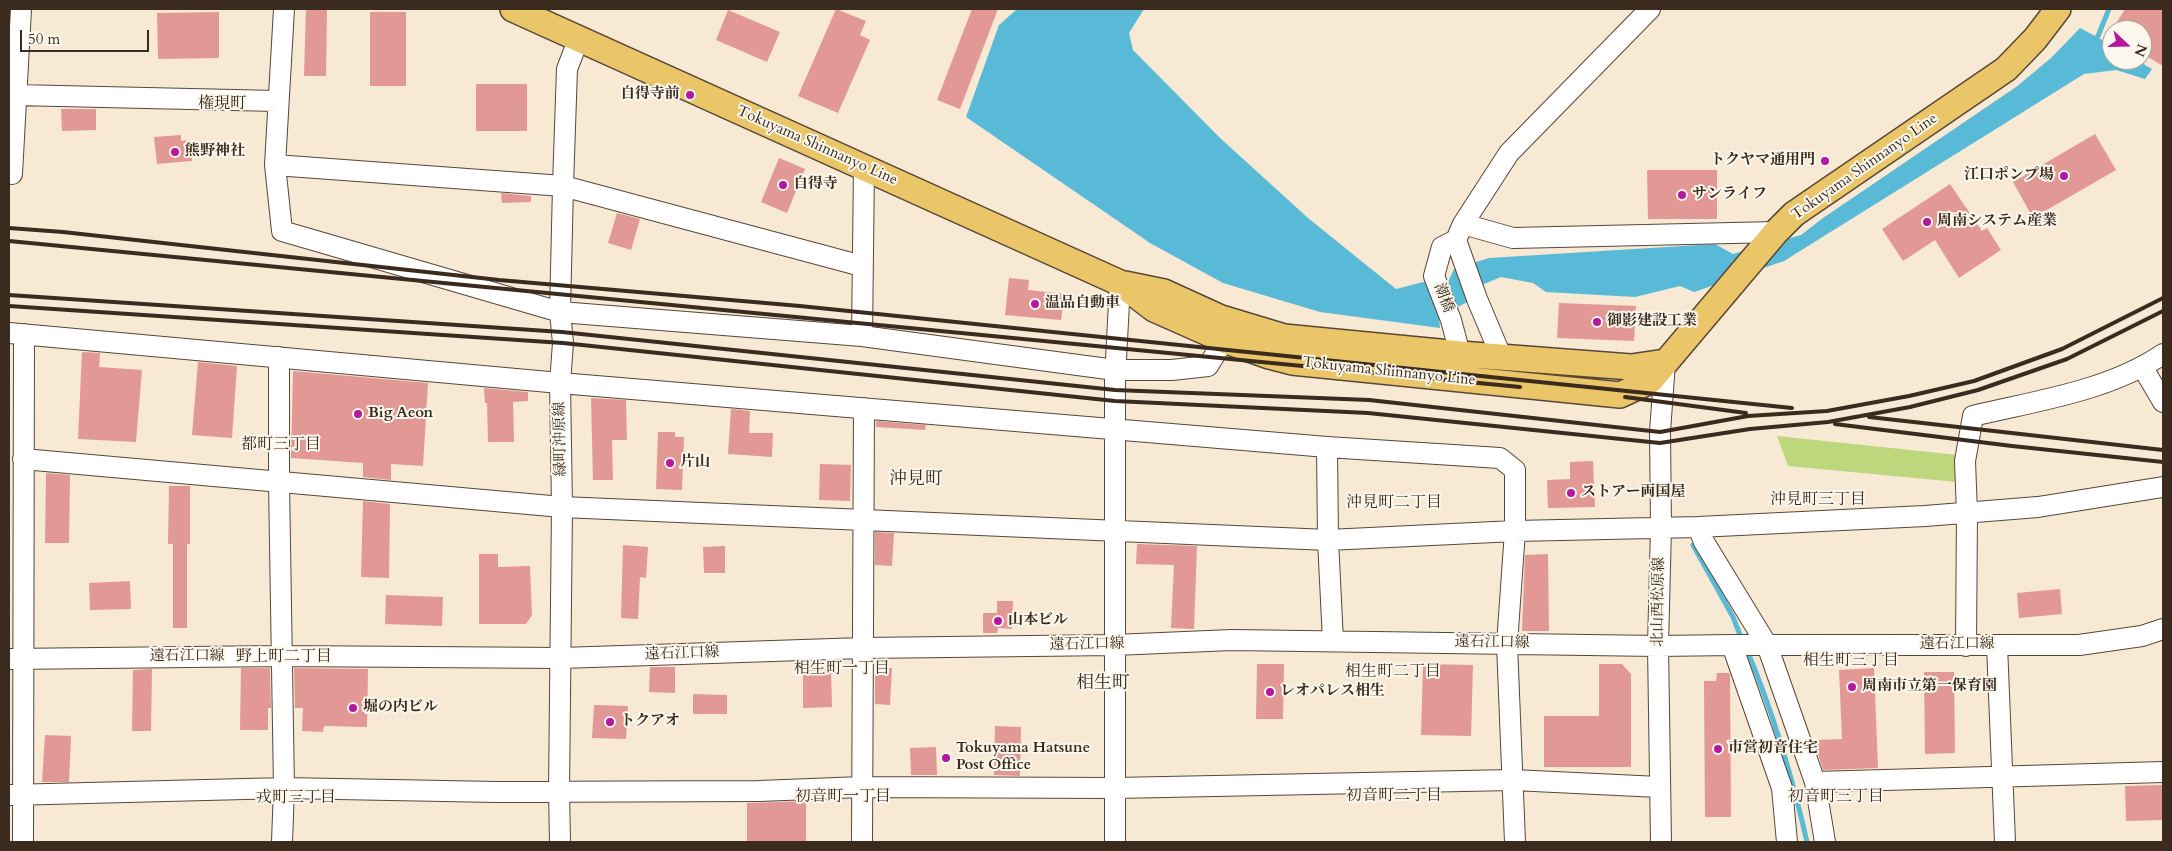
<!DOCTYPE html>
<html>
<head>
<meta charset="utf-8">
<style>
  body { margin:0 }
  #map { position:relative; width:2172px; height:851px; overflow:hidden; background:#f7e9d3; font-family:Cardo,serif }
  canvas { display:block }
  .frame { position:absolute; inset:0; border:10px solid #3b2a1e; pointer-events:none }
  .north { position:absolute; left:2102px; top:20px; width:50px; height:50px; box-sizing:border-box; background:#fbf7ec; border:1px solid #aea59a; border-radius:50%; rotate:111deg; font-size:14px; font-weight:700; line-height:20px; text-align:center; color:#3b2a1e }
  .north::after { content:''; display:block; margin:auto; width:18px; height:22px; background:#b5179e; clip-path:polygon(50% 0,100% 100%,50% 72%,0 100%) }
  .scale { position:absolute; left:20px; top:30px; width:129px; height:22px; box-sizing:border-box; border:2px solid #3b2a1e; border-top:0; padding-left:6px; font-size:15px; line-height:18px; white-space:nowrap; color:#3b2a1e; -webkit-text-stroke:4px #fbf7ec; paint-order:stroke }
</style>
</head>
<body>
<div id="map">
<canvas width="2172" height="851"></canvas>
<div class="frame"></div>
<div class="north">N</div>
<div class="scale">50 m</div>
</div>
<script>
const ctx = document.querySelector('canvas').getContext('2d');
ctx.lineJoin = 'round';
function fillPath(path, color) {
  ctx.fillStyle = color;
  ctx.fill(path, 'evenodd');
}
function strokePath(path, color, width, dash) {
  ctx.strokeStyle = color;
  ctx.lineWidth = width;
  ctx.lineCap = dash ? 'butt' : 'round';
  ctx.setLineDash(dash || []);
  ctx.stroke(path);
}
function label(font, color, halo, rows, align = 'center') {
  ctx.font = font + ' Cardo,"Noto Serif JP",serif';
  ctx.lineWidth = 4;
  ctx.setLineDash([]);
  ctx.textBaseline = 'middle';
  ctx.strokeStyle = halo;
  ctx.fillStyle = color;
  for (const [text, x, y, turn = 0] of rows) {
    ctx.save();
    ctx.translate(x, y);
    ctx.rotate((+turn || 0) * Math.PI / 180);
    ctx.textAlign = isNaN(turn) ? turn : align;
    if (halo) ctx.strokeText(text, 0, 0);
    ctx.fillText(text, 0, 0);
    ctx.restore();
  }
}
const green = new Path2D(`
  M 1777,436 L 1958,455 L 1957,482 L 1788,466 Z`);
const water = new Path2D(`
  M 1017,9 L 1144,9 L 1129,33 L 1133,50 L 1219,137 L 1308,218 L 1396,289 L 1423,282 L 1448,282 L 1454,269 L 1489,258 L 1715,244 L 1733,254 L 1801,235 L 1823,218 L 2016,87 L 2051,58 L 2080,28 L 2112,45 L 2112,60 L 2137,60 L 2152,69 L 2145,79 L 2116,70 L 2084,74 L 1784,261 L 1694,292 L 1680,286 L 1635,297 L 1546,292 L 1533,283 L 1501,277 L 1484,284 L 1471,300 L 1439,317 L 1440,328 L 1320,312 L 1223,283 L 1150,243 L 966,117 L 999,25 Z`);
const stream = new Path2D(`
  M 2095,40 L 2098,36 L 2109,9
  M 1693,545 L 1733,617 L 1742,640
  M 1747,650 C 1773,712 1792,776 1807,842`);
const building = new Path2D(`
  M 306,9 L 327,9 L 326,76 L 304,76 Z
  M 836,9 L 866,21 L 860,35 L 870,40 L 838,113 L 798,96 Z
  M 972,9 L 998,9 L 960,109 L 937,100 Z
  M 2125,9 L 2163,9 L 2163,66 L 2142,53 L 2142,30 L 2112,30 Z
  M 728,10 L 780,32 L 767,62 L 716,40 Z
  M 219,12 L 219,58 L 158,59 L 157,13 Z
  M 370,12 L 406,12 L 406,86 L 370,86 Z
  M 476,84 L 527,84 L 527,131 L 476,131 Z
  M 61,109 L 96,109 L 96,130 L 62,131 Z
  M 2095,134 L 2116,170 L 2033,218 L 2013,182 Z
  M 181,135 L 181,141 L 188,140 L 189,144 L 202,143 L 204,156 L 192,157 L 192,161 L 157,164 L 154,137 Z
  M 779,158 L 805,169 L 787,213 L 761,202 Z
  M 1647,170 L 1717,170 L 1717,219 L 1648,219 Z
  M 1950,184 L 1982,231 L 1987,228 L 2001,250 L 1959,278 L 1935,240 L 1903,261 L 1882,229 Z
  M 501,193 L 531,196 L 531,202 L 502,203 Z
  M 617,213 L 640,219 L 631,250 L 608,243 Z
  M 1009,278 L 1029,280 L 1028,290 L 1065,294 L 1061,320 L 1005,315 Z
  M 1559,303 L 1636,306 L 1634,341 L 1557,338 Z
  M 82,352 L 100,353 L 99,367 L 142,370 L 136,442 L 78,439 Z
  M 198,362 L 237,366 L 232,438 L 192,435 Z
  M 293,371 L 428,383 L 423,466 L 391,464 L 391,480 L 363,477 L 363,463 L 291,458 Z
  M 484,388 L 528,392 L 528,401 L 513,402 L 514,442 L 488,442 L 487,403 L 485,403 Z
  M 591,398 L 626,400 L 627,440 L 612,440 L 613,480 L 593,480 Z
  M 731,409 L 750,411 L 749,433 L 773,433 L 772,457 L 728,454 Z
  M 876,421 L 926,425 L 925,430 L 876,427 Z
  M 658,432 L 675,432 L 675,437 L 684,437 L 682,490 L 656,489 Z
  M 1593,461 L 1595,507 L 1548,508 L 1547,480 L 1570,479 L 1570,462 Z
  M 820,464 L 851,465 L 850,501 L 819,500 Z
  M 46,473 L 70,475 L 69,543 L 45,543 Z
  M 169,486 L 190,486 L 190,544 L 187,544 L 187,628 L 173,628 L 173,544 L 168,544 Z
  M 363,501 L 390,504 L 389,578 L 361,577 Z
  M 875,532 L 894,533 L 892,566 L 875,565 Z
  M 1137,544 L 1197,546 L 1194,629 L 1171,628 L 1174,565 L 1136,564 Z
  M 623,545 L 648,547 L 646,578 L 640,577 L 638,619 L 621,618 Z
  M 725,546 L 725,573 L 704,573 L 703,547 Z
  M 479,554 L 498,554 L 498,567 L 530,566 L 532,615 L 526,624 L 479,624 Z
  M 1548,554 L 1549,631 L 1522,631 L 1525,555 Z
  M 130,581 L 131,609 L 90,610 L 89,583 Z
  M 2060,589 L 2062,614 L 2019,618 L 2017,593 Z
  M 386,595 L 443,597 L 442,626 L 385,624 Z
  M 997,601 L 1013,601 L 1012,629 L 998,628 L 997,633 L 983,633 L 983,613 L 997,613 Z
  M 1257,664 L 1284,664 L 1283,719 L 1256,719 Z
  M 1423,664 L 1473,665 L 1471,736 L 1421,735 Z
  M 1599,664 L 1622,664 L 1631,674 L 1631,767 L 1544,767 L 1544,716 L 1599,716 Z
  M 650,667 L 675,667 L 675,693 L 649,692 Z
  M 875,667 L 892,668 L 890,705 L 875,704 Z
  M 241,668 L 270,668 L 271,708 L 268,708 L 268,730 L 240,730 Z
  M 294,668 L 368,669 L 367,727 L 324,726 L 323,732 L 302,731 L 303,708 L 295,708 Z
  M 1874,668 L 1878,768 L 1823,770 L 1817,751 L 1816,740 L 1842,739 L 1839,670 Z
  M 152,669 L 151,731 L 132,731 L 133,670 Z
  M 831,669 L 832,707 L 803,708 L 803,670 Z
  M 1924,672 L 1954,672 L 1955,753 L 1925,754 Z
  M 1717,673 L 1729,673 L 1730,675 L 1731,817 L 1705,817 L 1704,681 L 1716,681 Z
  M 693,694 L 727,695 L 727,714 L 693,714 Z
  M 594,705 L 628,706 L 626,739 L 592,738 Z
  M 995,726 L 1021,727 L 1020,776 L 994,775 Z
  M 45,735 L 71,736 L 69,782 L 42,782 Z
  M 936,747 L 937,775 L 911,775 L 910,748 Z
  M 2163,785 L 2163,820 L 2126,821 L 2125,786 Z
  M 806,801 L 806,842 L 747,842 L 747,803 Z`);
const minor = new Path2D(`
  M 284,9 L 275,165 L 282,231 L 560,312 L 862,336 L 1115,370 L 1172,370 L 1208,366 L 1224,340
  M 16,95 L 277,101
  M 275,165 L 563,186 L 862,266
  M 12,174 L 21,9
  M 1463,224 L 1513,238 L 1776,232
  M 1456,240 L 1442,247 L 1434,276 L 1451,320 L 1460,354
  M 9,333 L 560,383 L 1327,447 L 1500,458 L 1515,470 L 1515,531 L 1507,644 L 1515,842
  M 862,336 L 864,167
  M 1501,356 L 1477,299 L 1456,240 L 1463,224 L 1509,153 L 1650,9
  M 279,357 L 279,483 L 284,788 L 282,842
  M 2143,368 L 2163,402
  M 1327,447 L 1328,540 L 1333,641
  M 23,459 L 562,507 L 1328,540 L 1515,531 L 1698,527 L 1925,516 L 2038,507 L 2163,487
  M 1698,527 L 1704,542 L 1767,645 L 1815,782 L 1825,842
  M 1732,645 L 1782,788 L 1787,842
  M 1997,645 L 2005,842
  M 1966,646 L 1967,513 L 1965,461 L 1973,416 C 2035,401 2109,391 2163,354
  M 9,659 L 281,656 L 561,658 L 863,648 L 1114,645 L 1232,640 L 1658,646 L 1732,645 L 2079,645 L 2142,636 L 2163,629
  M 1815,782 L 2163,772
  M 9,795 L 284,788 L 497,792 L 759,791 L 862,787 L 1115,788 L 1513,780 L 1659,787
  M 23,842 L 24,334
  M 560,842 L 559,791 L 562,507 L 560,383 L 563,343 L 560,312 L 563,186 L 567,69 L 579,38
  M 862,842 L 864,408
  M 1115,842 L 1115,379 L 1120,283
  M 1661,842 L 1658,646 L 1661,527 L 1660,432 L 1665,362`);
const major = new Path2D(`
  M 513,9 L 1120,283 L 1154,309 L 1224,340 L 1269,356 L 1292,362 L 1620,395 L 1650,381 L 1776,232 L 1794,214 L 2006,69 L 2035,39 L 2058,9
  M 1125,284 L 1164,292 L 1221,318 L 1284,337 L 1460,354 L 1631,367 L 1665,362`);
const rail = new Path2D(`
  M 9,228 L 63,232 L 499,280 L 800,306 L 1792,408
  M 9,241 L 1520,387
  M 9,295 L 562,332 L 1115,390 L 1369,400 L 1660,432 L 1748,416 L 1827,411 L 1909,396 L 1974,381 L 2062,349 L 2163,298
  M 9,306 L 563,343 L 1115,401 L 1368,413 L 1660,443 L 1750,429 L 1828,422 L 1910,407 L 1978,390 L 2067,359 L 2163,311
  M 1625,397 L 1746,413
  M 1869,417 L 2163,450
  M 1835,424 L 2012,446 L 2163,462`);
const markers = [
  [690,95,5,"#b5179e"],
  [175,152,5,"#b5179e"],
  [1825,161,5,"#b5179e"],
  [2064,176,5,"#b5179e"],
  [783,185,5,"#b5179e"],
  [1682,195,5,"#b5179e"],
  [1927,222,5,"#b5179e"],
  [1035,304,5,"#b5179e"],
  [1597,322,5,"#b5179e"],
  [358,414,5,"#b5179e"],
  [670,463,5,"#b5179e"],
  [1571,493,5,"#b5179e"],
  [998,621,5,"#b5179e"],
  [1852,687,5,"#b5179e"],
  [1270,692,5,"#b5179e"],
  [353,708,5,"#b5179e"],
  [610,722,5,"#b5179e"],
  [1718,749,5,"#b5179e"],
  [946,758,5,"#b5179e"]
];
const poiNames = [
  ["自得寺前",680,95,"right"],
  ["熊野神社",185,152],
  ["トクヤマ通用門",1815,161,"right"],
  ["江口ポンプ場",2054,176,"right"],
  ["自得寺",793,185],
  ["サンライフ",1692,195],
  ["周南システム産業",1937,222],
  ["温品自動車",1045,304],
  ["御影建設工業",1607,322],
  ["Big Aeon",368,414],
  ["片山",680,463],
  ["ストアー両国屋",1581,493],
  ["山本ビル",1008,621],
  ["周南市立第一保育園",1862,687],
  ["レオパレス相生",1280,692],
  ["堀の内ビル",363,708],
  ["トクアオ",620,722],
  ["Tokuyama Hatsune",956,749],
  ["Post Office",956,766],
  ["市営初音住宅",1728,749]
];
const streetNames = [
  ["Tokuyama Shinnanyo Line",817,146,24],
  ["Tokuyama Shinnanyo Line",1865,167,-35],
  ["潮橋",1443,298,69],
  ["Tokuyama Shinnanyo Line",1389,372,6],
  ["緑町沖原線",561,439,-91],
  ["北山西松原線",1659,602,-89],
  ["遠石江口線",1492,643,1],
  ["遠石江口線",1087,645,-1],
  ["遠石江口線",1957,645],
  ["遠石江口線",682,654,-2],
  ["遠石江口線",187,657]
];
const neighbourhoodNames = [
  ["権現町",222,104],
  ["都町三丁目",281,445],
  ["沖見町三丁目",1818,500],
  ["沖見町二丁目",1394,503],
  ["野上町二丁目",284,657],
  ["相生町三丁目",1851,661],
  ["相生町一丁目",842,669],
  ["相生町二丁目",1393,672],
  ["初音町二丁目",1394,796],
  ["初音町一丁目",843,797],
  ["初音町三丁目",1836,797],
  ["戎町三丁目",296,798]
];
const quarterNames = [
  ["沖見町",916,480],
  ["相生町",1103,684]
];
fillPath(green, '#bcd77c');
fillPath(water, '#59bad7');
strokePath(stream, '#59bad7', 5);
fillPath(building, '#e29894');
strokePath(minor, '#574739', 22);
strokePath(major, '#574739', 28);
strokePath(minor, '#fff', 20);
strokePath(major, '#eac669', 25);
strokePath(rail, '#3b2a1e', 4);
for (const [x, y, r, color] of markers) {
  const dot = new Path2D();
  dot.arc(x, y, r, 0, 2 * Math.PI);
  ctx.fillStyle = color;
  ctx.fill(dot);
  strokePath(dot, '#fbf7ec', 2);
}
label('bold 15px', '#3b2a1e', '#fbf7ec', poiNames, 'left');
label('15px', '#3b2a1e', '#fbf7ec', streetNames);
label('16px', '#3b2a1e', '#fbf7ec', neighbourhoodNames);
label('18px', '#3b2a1e', '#fbf7ec', quarterNames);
</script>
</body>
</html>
